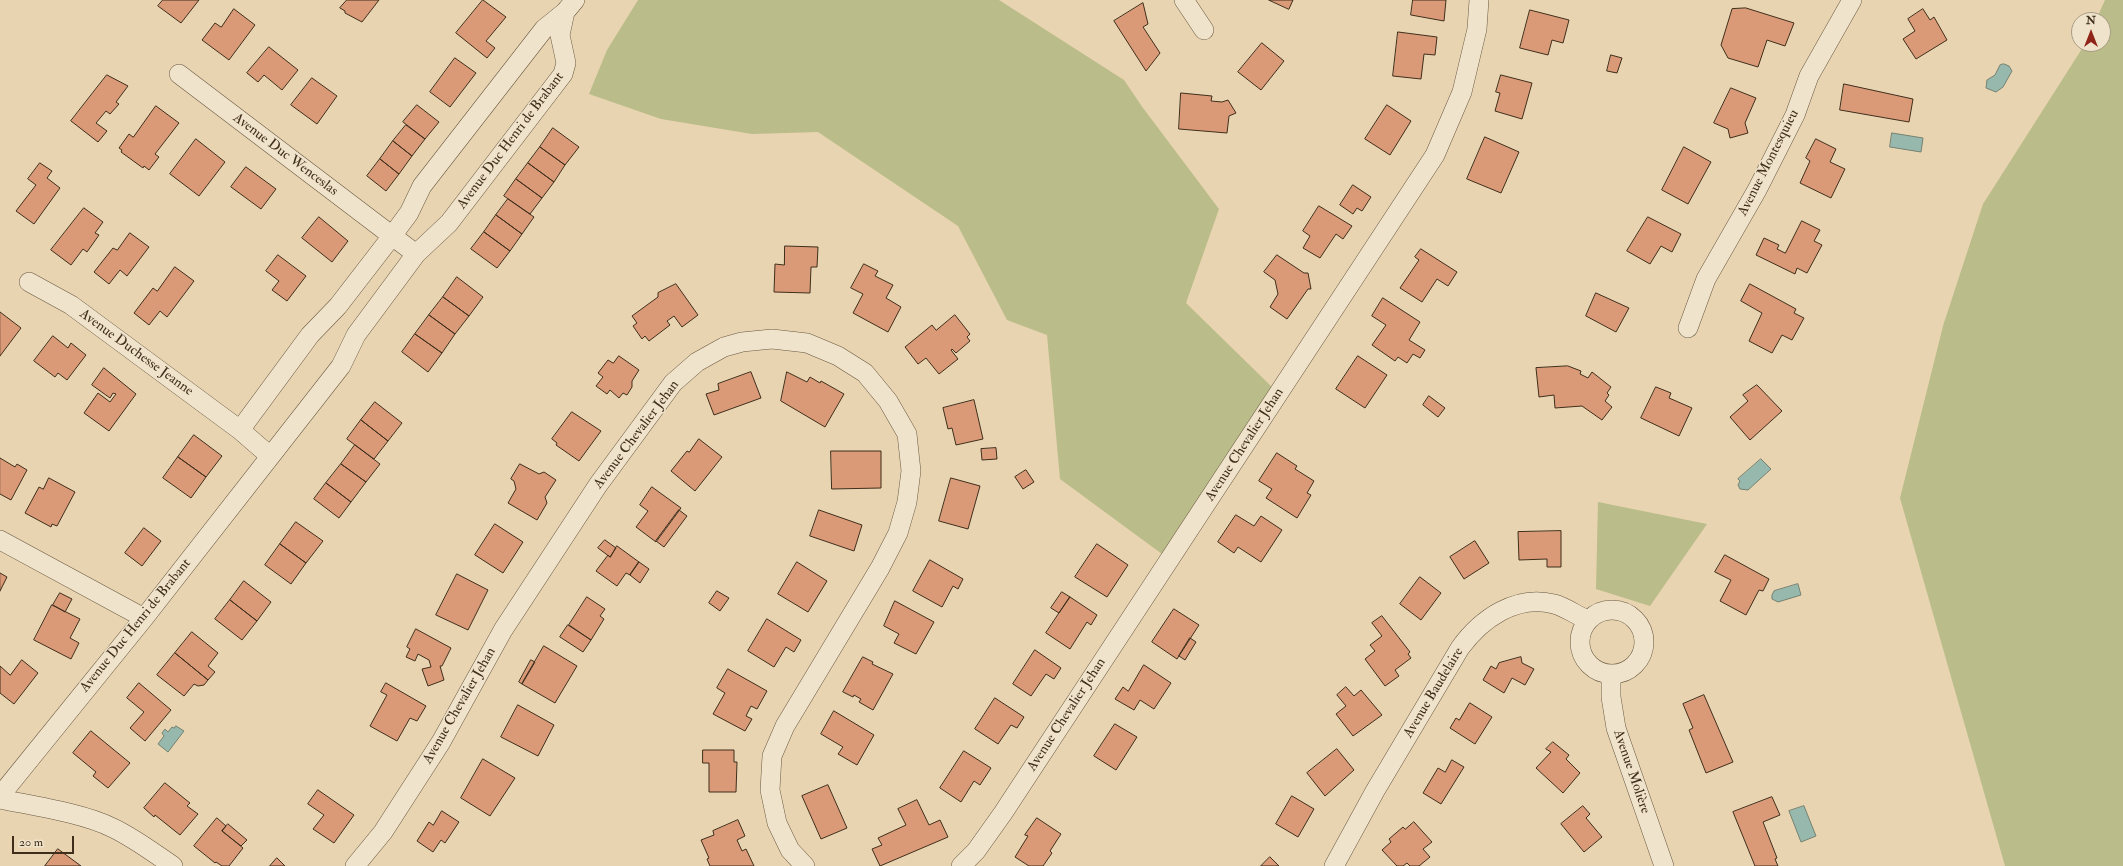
<!DOCTYPE html>
<html>
<head>
<meta charset="utf-8">
<style>
  body { margin:0 }
  #map { position:relative; width:2123px; height:866px; overflow:hidden; background:#e8d4b1; font-family:"IM FELL Double Pica",serif }
  canvas { display:block }
  .north { position:absolute; left:2071px; top:12px; width:40px; height:40px; box-sizing:border-box; background:#f0e3cc; border:1px solid #a99b85; border-radius:50%; rotate:0deg; font-size:11px; font-weight:700; line-height:16px; text-align:center; color:#3f2e1b }
  .north::after { content:''; display:block; margin:auto; width:14px; height:18px; background:#8f2418; clip-path:polygon(50% 0,100% 100%,50% 72%,0 100%) }
  .scale { position:absolute; left:12px; top:836px; width:62px; height:18px; box-sizing:border-box; border:2px solid #3f2e1b; border-top:0; padding-left:5px; font-size:12px; line-height:14px; white-space:nowrap; color:#3f2e1b; -webkit-text-stroke:3px #f0e3cc; paint-order:stroke }
</style>
</head>
<body>
<div id="map">
<canvas width="2123" height="866"></canvas>
<div class="north">N</div>
<div class="scale">20 m</div>
</div>
<script>
const ctx = document.querySelector('canvas').getContext('2d');
ctx.lineJoin = 'round';
function fillPath(path, color) {
  ctx.fillStyle = color;
  ctx.fill(path, 'evenodd');
}
function strokePath(path, color, width, dash) {
  ctx.strokeStyle = color;
  ctx.lineWidth = width;
  ctx.lineCap = dash ? 'butt' : 'round';
  ctx.setLineDash(dash || []);
  ctx.stroke(path);
}
function label(font, color, halo, rows, align = 'center') {
  ctx.font = font + ' "IM FELL Double Pica",serif';
  ctx.lineWidth = 3;
  ctx.setLineDash([]);
  ctx.textBaseline = 'middle';
  ctx.strokeStyle = halo;
  ctx.fillStyle = color;
  for (const [text, x, y, turn = 0] of rows) {
    ctx.save();
    ctx.translate(x, y);
    ctx.rotate((+turn || 0) * Math.PI / 180);
    ctx.textAlign = isNaN(turn) ? turn : align;
    if (halo) ctx.strokeText(text, 0, 0);
    ctx.fillText(text, 0, 0);
    ctx.restore();
  }
}
const green = new Path2D(`
  M 638,0 L 999,0 L 1124,80 L 1143,108 L 1219,209 L 1186,303 L 1273,388 L 1162,554 L 1060,479 L 1047,335 L 1007,320 L 958,226 L 818,132 L 752,134 L 661,119 L 589,94 L 607,50 Z
  M 2105,0 L 2123,0 L 2123,866 L 2005,866 L 1900,498 L 1943,326 L 1983,204 L 2085,44 L 2103,44 L 2103,20 L 2096,20 Z
  M 1598,502 L 1707,524 L 1650,606 L 1596,589 Z`);
const water = new Path2D(`
  M 2004,64 L 2009,66 L 2012,71 L 2003,87 L 1996,92 L 1986,88 L 1987,80 L 1995,75 L 2000,65 Z
  M 1892,133 L 1923,138 L 1921,152 L 1890,147 Z
  M 1761,459 L 1771,469 L 1748,490 L 1740,489 L 1738,485 L 1740,481 L 1738,479 Z
  M 1798,584 L 1801,595 L 1778,602 L 1772,599 L 1772,595 L 1774,591 Z
  M 176,726 L 184,731 L 168,752 L 158,744 L 164,736 L 162,733 L 165,729 L 168,732 L 172,727 L 174,728 Z
  M 1804,806 L 1816,836 L 1801,842 L 1789,811 Z`);
const building = new Path2D(`
  M 163,0 L 199,0 L 181,23 L 158,6 Z
  M 347,0 L 379,0 L 362,22 L 345,13 L 345,11 L 340,8 Z
  M 483,0 L 506,17 L 486,41 L 495,48 L 487,58 L 456,33 Z
  M 1269,0 L 1293,0 L 1289,9 Z
  M 1413,0 L 1446,0 L 1444,21 L 1411,15 Z
  M 1143,3 L 1148,24 L 1143,27 L 1160,53 L 1146,71 L 1114,21 Z
  M 1746,8 L 1794,23 L 1785,46 L 1767,40 L 1758,67 L 1728,58 L 1721,45 L 1732,9 Z
  M 234,9 L 255,25 L 229,60 L 202,40 L 215,23 L 221,27 Z
  M 1923,9 L 1930,20 L 1934,17 L 1947,40 L 1916,59 L 1903,39 L 1915,31 L 1908,19 Z
  M 1530,10 L 1569,20 L 1563,43 L 1552,40 L 1548,55 L 1520,48 Z
  M 1398,32 L 1437,37 L 1435,55 L 1424,54 L 1421,79 L 1393,76 Z
  M 1262,43 L 1284,61 L 1261,90 L 1238,72 Z
  M 269,47 L 298,70 L 282,90 L 264,75 L 258,82 L 247,73 Z
  M 1611,55 L 1622,58 L 1617,73 L 1607,71 Z
  M 455,58 L 476,73 L 450,107 L 430,92 Z
  M 107,75 L 128,86 L 116,102 L 119,104 L 110,114 L 106,111 L 96,123 L 107,131 L 98,142 L 71,121 Z
  M 1501,75 L 1532,83 L 1522,119 L 1495,111 L 1500,93 L 1496,92 Z
  M 312,78 L 337,96 L 317,124 L 291,105 Z
  M 1844,84 L 1913,99 L 1909,122 L 1840,110 Z
  M 1731,88 L 1756,98 L 1745,123 L 1748,133 L 1730,138 L 1728,129 L 1714,123 Z
  M 1181,93 L 1212,96 L 1211,101 L 1222,102 L 1228,100 L 1236,113 L 1229,116 L 1227,133 L 1179,129 Z
  M 417,105 L 439,122 L 425,139 L 403,122 Z
  M 1387,105 L 1411,121 L 1390,155 L 1365,139 Z
  M 156,106 L 179,123 L 155,154 L 159,157 L 149,170 L 144,166 L 143,168 L 121,152 L 122,150 L 119,148 L 129,134 L 133,137 Z
  M 406,125 L 425,139 L 412,156 L 393,141 Z
  M 553,128 L 579,147 L 565,165 L 540,147 Z
  M 1485,137 L 1519,152 L 1501,193 L 1467,179 Z
  M 196,139 L 225,162 L 199,196 L 170,174 Z
  M 1816,139 L 1836,149 L 1830,162 L 1845,169 L 1831,198 L 1800,183 L 1810,161 L 1806,158 Z
  M 393,141 L 412,156 L 399,174 L 380,159 Z
  M 540,147 L 565,165 L 554,182 L 528,163 Z
  M 1684,147 L 1711,162 L 1688,204 L 1662,190 Z
  M 380,159 L 399,174 L 386,191 L 367,176 Z
  M 40,163 L 52,171 L 47,178 L 60,188 L 34,224 L 16,211 L 36,185 L 28,179 Z
  M 528,163 L 554,182 L 542,198 L 516,179 Z
  M 246,167 L 276,189 L 261,209 L 231,187 Z
  M 516,179 L 542,198 L 530,214 L 504,196 Z
  M 1353,185 L 1371,197 L 1362,211 L 1357,208 L 1353,214 L 1340,205 Z
  M 508,199 L 534,217 L 522,234 L 496,215 Z
  M 1319,206 L 1352,226 L 1343,239 L 1336,234 L 1320,258 L 1303,248 L 1310,236 L 1303,231 Z
  M 84,208 L 103,222 L 95,233 L 99,235 L 87,252 L 83,249 L 71,265 L 51,250 Z
  M 496,215 L 522,234 L 510,251 L 484,232 Z
  M 319,217 L 348,241 L 332,262 L 302,238 Z
  M 1648,217 L 1681,234 L 1672,252 L 1661,246 L 1650,264 L 1627,251 Z
  M 1802,221 L 1820,230 L 1814,241 L 1822,245 L 1807,273 L 1797,268 L 1795,274 L 1756,255 L 1764,238 L 1779,245 L 1777,249 L 1785,253 Z
  M 484,232 L 510,251 L 497,268 L 471,249 Z
  M 130,233 L 149,247 L 127,276 L 120,270 L 109,284 L 94,272 L 113,248 L 117,250 Z
  M 785,246 L 818,247 L 817,267 L 811,267 L 810,293 L 774,292 L 775,264 L 784,265 Z
  M 1421,249 L 1457,272 L 1448,286 L 1437,279 L 1422,302 L 1400,288 L 1419,260 L 1415,257 Z
  M 278,255 L 306,276 L 287,301 L 272,290 L 279,281 L 266,271 Z
  M 1277,255 L 1304,273 L 1308,273 L 1311,289 L 1308,289 L 1287,319 L 1270,307 L 1278,294 L 1275,280 L 1264,272 Z
  M 864,264 L 878,271 L 875,276 L 893,285 L 886,298 L 901,307 L 888,332 L 853,313 L 863,294 L 851,288 Z
  M 175,267 L 194,281 L 167,317 L 160,311 L 149,325 L 134,313 L 153,288 L 157,291 Z
  M 457,277 L 483,297 L 469,316 L 443,297 Z
  M 676,284 L 698,315 L 682,327 L 674,316 L 667,321 L 670,325 L 649,341 L 645,336 L 642,339 L 633,326 L 637,323 L 632,316 L 658,297 L 658,293 Z
  M 1750,284 L 1796,309 L 1794,313 L 1804,318 L 1792,340 L 1782,335 L 1772,353 L 1749,341 L 1762,313 L 1741,301 Z
  M 1596,293 L 1629,308 L 1616,332 L 1586,316 Z
  M 443,297 L 469,316 L 455,334 L 429,315 Z
  M 1383,298 L 1420,322 L 1409,340 L 1425,350 L 1420,358 L 1413,354 L 1407,363 L 1398,357 L 1395,361 L 1372,345 L 1386,325 L 1372,316 Z
  M 0,312 L 21,328 L 0,356 Z
  M 429,315 L 455,334 L 442,353 L 415,334 Z
  M 955,315 L 970,334 L 967,337 L 970,341 L 956,353 L 952,349 L 951,350 L 958,359 L 939,374 L 926,358 L 918,364 L 905,347 L 932,325 L 936,330 Z
  M 415,334 L 442,353 L 428,372 L 402,352 Z
  M 53,336 L 68,348 L 71,343 L 86,355 L 67,380 L 58,373 L 55,377 L 34,361 Z
  M 619,356 L 639,370 L 632,381 L 632,387 L 627,395 L 623,393 L 619,398 L 610,390 L 607,394 L 596,386 L 603,377 L 598,373 L 608,360 L 613,363 Z
  M 1358,356 L 1387,375 L 1365,408 L 1336,389 Z
  M 1568,366 L 1581,371 L 1580,374 L 1588,378 L 1592,372 L 1611,387 L 1607,393 L 1609,395 L 1605,401 L 1612,407 L 1602,420 L 1582,406 L 1555,408 L 1554,395 L 1539,397 L 1536,368 Z
  M 104,368 L 136,394 L 109,431 L 84,413 L 98,393 L 110,402 L 116,394 L 113,393 L 110,398 L 92,385 Z
  M 751,372 L 761,398 L 714,415 L 706,394 L 719,390 L 718,384 Z
  M 787,372 L 807,382 L 810,377 L 820,383 L 821,381 L 844,394 L 825,427 L 781,401 Z
  M 1757,385 L 1782,411 L 1750,440 L 1730,417 L 1748,401 L 1743,395 Z
  M 1656,387 L 1671,393 L 1669,398 L 1692,408 L 1679,436 L 1641,418 Z
  M 1429,396 L 1445,408 L 1438,417 L 1423,405 Z
  M 974,400 L 983,439 L 956,445 L 952,428 L 948,429 L 943,408 Z
  M 375,402 L 402,423 L 388,441 L 361,420 Z
  M 572,412 L 601,431 L 579,461 L 556,445 L 557,443 L 552,439 Z
  M 361,420 L 388,441 L 374,459 L 347,439 Z
  M 194,435 L 222,456 L 206,477 L 178,457 Z
  M 699,439 L 722,457 L 695,491 L 671,471 L 687,451 L 689,452 Z
  M 355,445 L 380,464 L 366,482 L 341,464 Z
  M 996,448 L 997,459 L 982,460 L 981,449 Z
  M 831,451 L 881,451 L 881,488 L 832,489 Z
  M 1277,453 L 1297,466 L 1295,469 L 1314,481 L 1307,493 L 1311,495 L 1297,518 L 1266,498 L 1272,489 L 1259,481 Z
  M 178,457 L 206,477 L 191,498 L 163,478 Z
  M 0,458 L 15,467 L 17,464 L 27,470 L 11,500 L 0,494 Z
  M 341,464 L 366,482 L 351,502 L 326,483 Z
  M 520,464 L 539,474 L 544,472 L 556,480 L 545,497 L 547,503 L 537,520 L 508,503 L 516,489 L 514,481 L 511,479 Z
  M 1026,470 L 1034,482 L 1023,489 L 1015,477 Z
  M 49,478 L 75,492 L 57,526 L 52,524 L 51,527 L 25,513 L 39,487 L 43,489 Z
  M 951,478 L 980,486 L 968,529 L 939,521 Z
  M 326,483 L 351,502 L 339,518 L 314,499 Z
  M 652,487 L 681,508 L 656,542 L 636,527 L 648,511 L 640,505 Z
  M 679,510 L 687,516 L 664,547 L 656,541 Z
  M 819,510 L 862,525 L 854,551 L 810,536 Z
  M 1236,515 L 1254,526 L 1261,516 L 1282,530 L 1261,562 L 1238,547 L 1234,553 L 1218,542 Z
  M 296,522 L 323,541 L 306,563 L 280,544 Z
  M 495,524 L 523,542 L 503,573 L 475,555 Z
  M 144,528 L 161,541 L 142,566 L 125,553 Z
  M 1561,531 L 1561,567 L 1547,567 L 1547,559 L 1519,560 L 1518,532 Z
  M 605,540 L 616,548 L 610,557 L 598,548 Z
  M 1475,541 L 1489,563 L 1464,579 L 1450,557 Z
  M 280,544 L 306,563 L 291,584 L 265,565 Z
  M 1097,544 L 1128,565 L 1107,597 L 1075,577 Z
  M 617,546 L 639,562 L 630,575 L 626,573 L 617,586 L 596,571 L 608,555 L 610,557 Z
  M 1725,555 L 1769,579 L 1763,591 L 1759,590 L 1746,615 L 1720,601 L 1731,580 L 1715,572 Z
  M 930,560 L 963,579 L 958,589 L 953,586 L 942,607 L 913,591 Z
  M 639,562 L 649,569 L 640,583 L 630,575 Z
  M 797,562 L 827,581 L 808,612 L 778,594 Z
  M 0,573 L 7,577 L 0,591 Z
  M 457,574 L 488,590 L 468,630 L 436,615 Z
  M 1420,577 L 1441,593 L 1421,620 L 1400,604 Z
  M 244,581 L 271,602 L 257,621 L 230,600 Z
  M 717,591 L 729,598 L 720,611 L 709,603 Z
  M 1062,592 L 1070,597 L 1059,613 L 1051,608 Z
  M 60,593 L 72,599 L 65,612 L 53,605 Z
  M 587,597 L 605,609 L 600,616 L 604,619 L 591,640 L 569,625 Z
  M 1070,597 L 1097,615 L 1091,625 L 1087,622 L 1070,649 L 1046,633 Z
  M 230,600 L 257,621 L 242,640 L 215,619 Z
  M 895,601 L 934,622 L 916,654 L 894,643 L 899,634 L 884,626 Z
  M 52,605 L 80,619 L 70,638 L 79,643 L 71,659 L 34,640 Z
  M 1174,609 L 1199,625 L 1177,659 L 1152,642 Z
  M 1382,616 L 1410,652 L 1408,654 L 1411,658 L 1395,670 L 1399,676 L 1385,686 L 1365,659 L 1375,651 L 1370,645 L 1382,636 L 1372,623 Z
  M 767,619 L 801,640 L 794,652 L 786,647 L 774,667 L 748,651 Z
  M 568,625 L 591,640 L 583,652 L 560,637 Z
  M 416,629 L 451,648 L 442,666 L 440,666 L 444,680 L 428,686 L 422,669 L 431,667 L 429,660 L 418,654 L 415,661 L 406,657 L 410,649 L 407,647 Z
  M 192,632 L 218,653 L 208,666 L 215,672 L 208,680 L 175,653 Z
  M 1190,638 L 1196,642 L 1185,660 L 1179,656 Z
  M 544,646 L 577,666 L 555,703 L 522,684 Z
  M 1035,650 L 1061,668 L 1054,679 L 1046,674 L 1031,696 L 1013,684 Z
  M 175,653 L 208,680 L 204,685 L 198,686 L 194,684 L 184,696 L 157,675 Z
  M 863,657 L 873,662 L 872,664 L 893,674 L 873,710 L 859,702 L 861,699 L 854,695 L 853,697 L 843,692 Z
  M 1521,657 L 1522,663 L 1534,669 L 1525,685 L 1512,678 L 1504,693 L 1483,680 L 1491,666 L 1496,669 L 1499,663 Z
  M 22,660 L 38,673 L 14,704 L 0,693 L 0,666 L 10,675 Z
  M 531,660 L 535,662 L 522,684 L 519,682 Z
  M 1144,665 L 1171,683 L 1154,709 L 1140,700 L 1134,710 L 1115,699 L 1123,687 L 1128,691 Z
  M 728,669 L 767,691 L 757,709 L 751,706 L 746,716 L 752,719 L 745,731 L 713,714 L 725,693 L 717,688 Z
  M 139,683 L 171,710 L 145,741 L 130,728 L 144,712 L 127,698 Z
  M 386,683 L 426,706 L 417,721 L 410,718 L 397,741 L 370,726 L 387,695 L 381,692 Z
  M 1346,687 L 1354,696 L 1361,690 L 1382,715 L 1353,736 L 1336,714 L 1346,706 L 1337,695 Z
  M 1704,695 L 1733,762 L 1706,773 L 1689,730 L 1693,728 L 1683,704 Z
  M 995,698 L 1024,717 L 1017,728 L 1011,725 L 998,744 L 975,729 Z
  M 1470,703 L 1492,717 L 1475,744 L 1450,728 L 1456,718 L 1459,720 Z
  M 518,705 L 554,725 L 538,756 L 501,737 Z
  M 834,711 L 874,735 L 857,765 L 838,754 L 843,747 L 821,734 Z
  M 1115,724 L 1137,737 L 1116,770 L 1094,756 Z
  M 91,731 L 130,763 L 108,788 L 93,776 L 96,772 L 73,753 Z
  M 1553,742 L 1569,755 L 1566,759 L 1580,773 L 1563,793 L 1536,768 L 1551,752 L 1546,749 Z
  M 1337,749 L 1354,770 L 1325,796 L 1307,773 Z
  M 703,750 L 734,750 L 734,762 L 737,762 L 736,792 L 709,792 L 709,763 L 703,763 Z
  M 964,751 L 991,768 L 980,785 L 974,781 L 961,802 L 940,788 Z
  M 483,759 L 515,778 L 490,816 L 461,798 Z
  M 1452,760 L 1464,767 L 1441,804 L 1423,793 L 1438,768 L 1445,772 Z
  M 165,783 L 190,803 L 187,806 L 198,814 L 180,835 L 155,815 L 154,817 L 144,808 Z
  M 828,785 L 847,828 L 821,839 L 802,796 Z
  M 318,790 L 354,815 L 334,843 L 313,829 L 324,815 L 308,804 Z
  M 1292,796 L 1314,809 L 1298,837 L 1276,824 Z
  M 1772,797 L 1780,815 L 1763,822 L 1777,858 L 1775,859 L 1778,866 L 1755,866 L 1733,812 Z
  M 917,800 L 929,825 L 940,820 L 948,837 L 880,866 L 872,849 L 882,845 L 878,838 L 906,825 L 898,809 Z
  M 1583,806 L 1590,814 L 1586,818 L 1602,837 L 1584,852 L 1561,824 Z
  M 442,811 L 459,822 L 445,843 L 441,840 L 433,852 L 417,841 L 429,822 L 433,825 Z
  M 217,818 L 226,826 L 222,831 L 243,848 L 229,866 L 222,866 L 216,862 L 215,863 L 194,846 Z
  M 1037,818 L 1061,834 L 1050,851 L 1052,853 L 1043,866 L 1029,866 L 1015,857 L 1028,836 L 1025,835 Z
  M 738,820 L 745,836 L 737,840 L 742,851 L 746,849 L 754,866 L 710,866 L 707,859 L 709,858 L 701,840 L 714,835 L 713,831 Z
  M 1414,822 L 1432,842 L 1423,849 L 1430,857 L 1419,866 L 1410,866 L 1407,863 L 1403,866 L 1397,866 L 1382,850 L 1391,842 L 1389,839 L 1403,827 L 1405,829 Z
  M 228,824 L 247,840 L 241,846 L 222,831 Z
  M 58,849 L 81,866 L 45,866 Z
  M 1270,857 L 1279,866 L 1261,866 Z
  M 277,858 L 285,866 L 270,866 Z`);
const minor = new Path2D(`
  M 1184,0 L 1204,30
  M 179,74 L 416,254
  M 29,282 L 71,305 L 240,430
  M 1688,328 L 1706,279 L 1757,190 L 1795,115 L 1809,76 L 1852,0
  M 270,456 L 240,430 L 310,335 L 338,306 L 392,236 L 409,213 L 422,186 L 544,29 L 565,12 L 575,0
  M 0,540 L 144,618
  M1580 642a32 32 0 1 1 64 0a32 32 0 1 1-64 0Z
  M 1611,675 L 1611,697 L 1616,728 L 1664,866
  M 0,796 L 144,618 L 341,366 L 356,335 L 416,254 L 449,223 L 563,74 L 566,63 L 560,35 L 565,12
  M 0,799 C 34,806 83,813 113,828 C 134,838 154,853 173,866
  M 355,866 L 383,832 L 441,742 L 503,630 L 598,485 L 673,383 L 697,362 L 724,347 L 742,342 L 772,339 L 807,343 L 838,356 L 865,373 L 888,401 L 907,434 L 911,471 L 907,502 L 898,533 L 880,568 L 785,726 L 772,756 L 770,790 L 777,823 L 790,850 L 805,866
  M 961,866 L 976,851 L 1003,813 L 1435,155 L 1462,92 L 1477,29 L 1479,0
  M 1334,866 L 1375,791 L 1460,648 C 1481,619 1516,594 1554,604 C 1566,607 1577,616 1588,620`);
const streetNames = [
  ["Avenue Duc Henri de Brabant",511,141,-53],
  ["Avenue Duc Wenceslas",285,155,37],
  ["Avenue Montesquieu",1769,163,-63],
  ["Avenue Duchesse Jeanne",136,353,36],
  ["Avenue Chevalier Jehan",637,435,-53],
  ["Avenue Chevalier Jehan",1245,445,-57],
  ["Avenue Duc Henri de Brabant",136,626,-51],
  ["Avenue Baudelaire",1434,693,-59],
  ["Avenue Chevalier Jehan",460,706,-60],
  ["Avenue Chevalier Jehan",1067,715,-57],
  ["Avenue Molière",1631,772,71]
];
fillPath(green, '#babc89');
fillPath(water, '#97b8ac');
strokePath(water, '#748172', 1);
fillPath(building, '#da9a78');
strokePath(building, '#3f2e1b', 1);
strokePath(minor, '#695840', 20);
strokePath(minor, '#f0e3cc', 19);
label('14px', '#3f2e1b', '#f0e3cc', streetNames);
</script>
</body>
</html>
